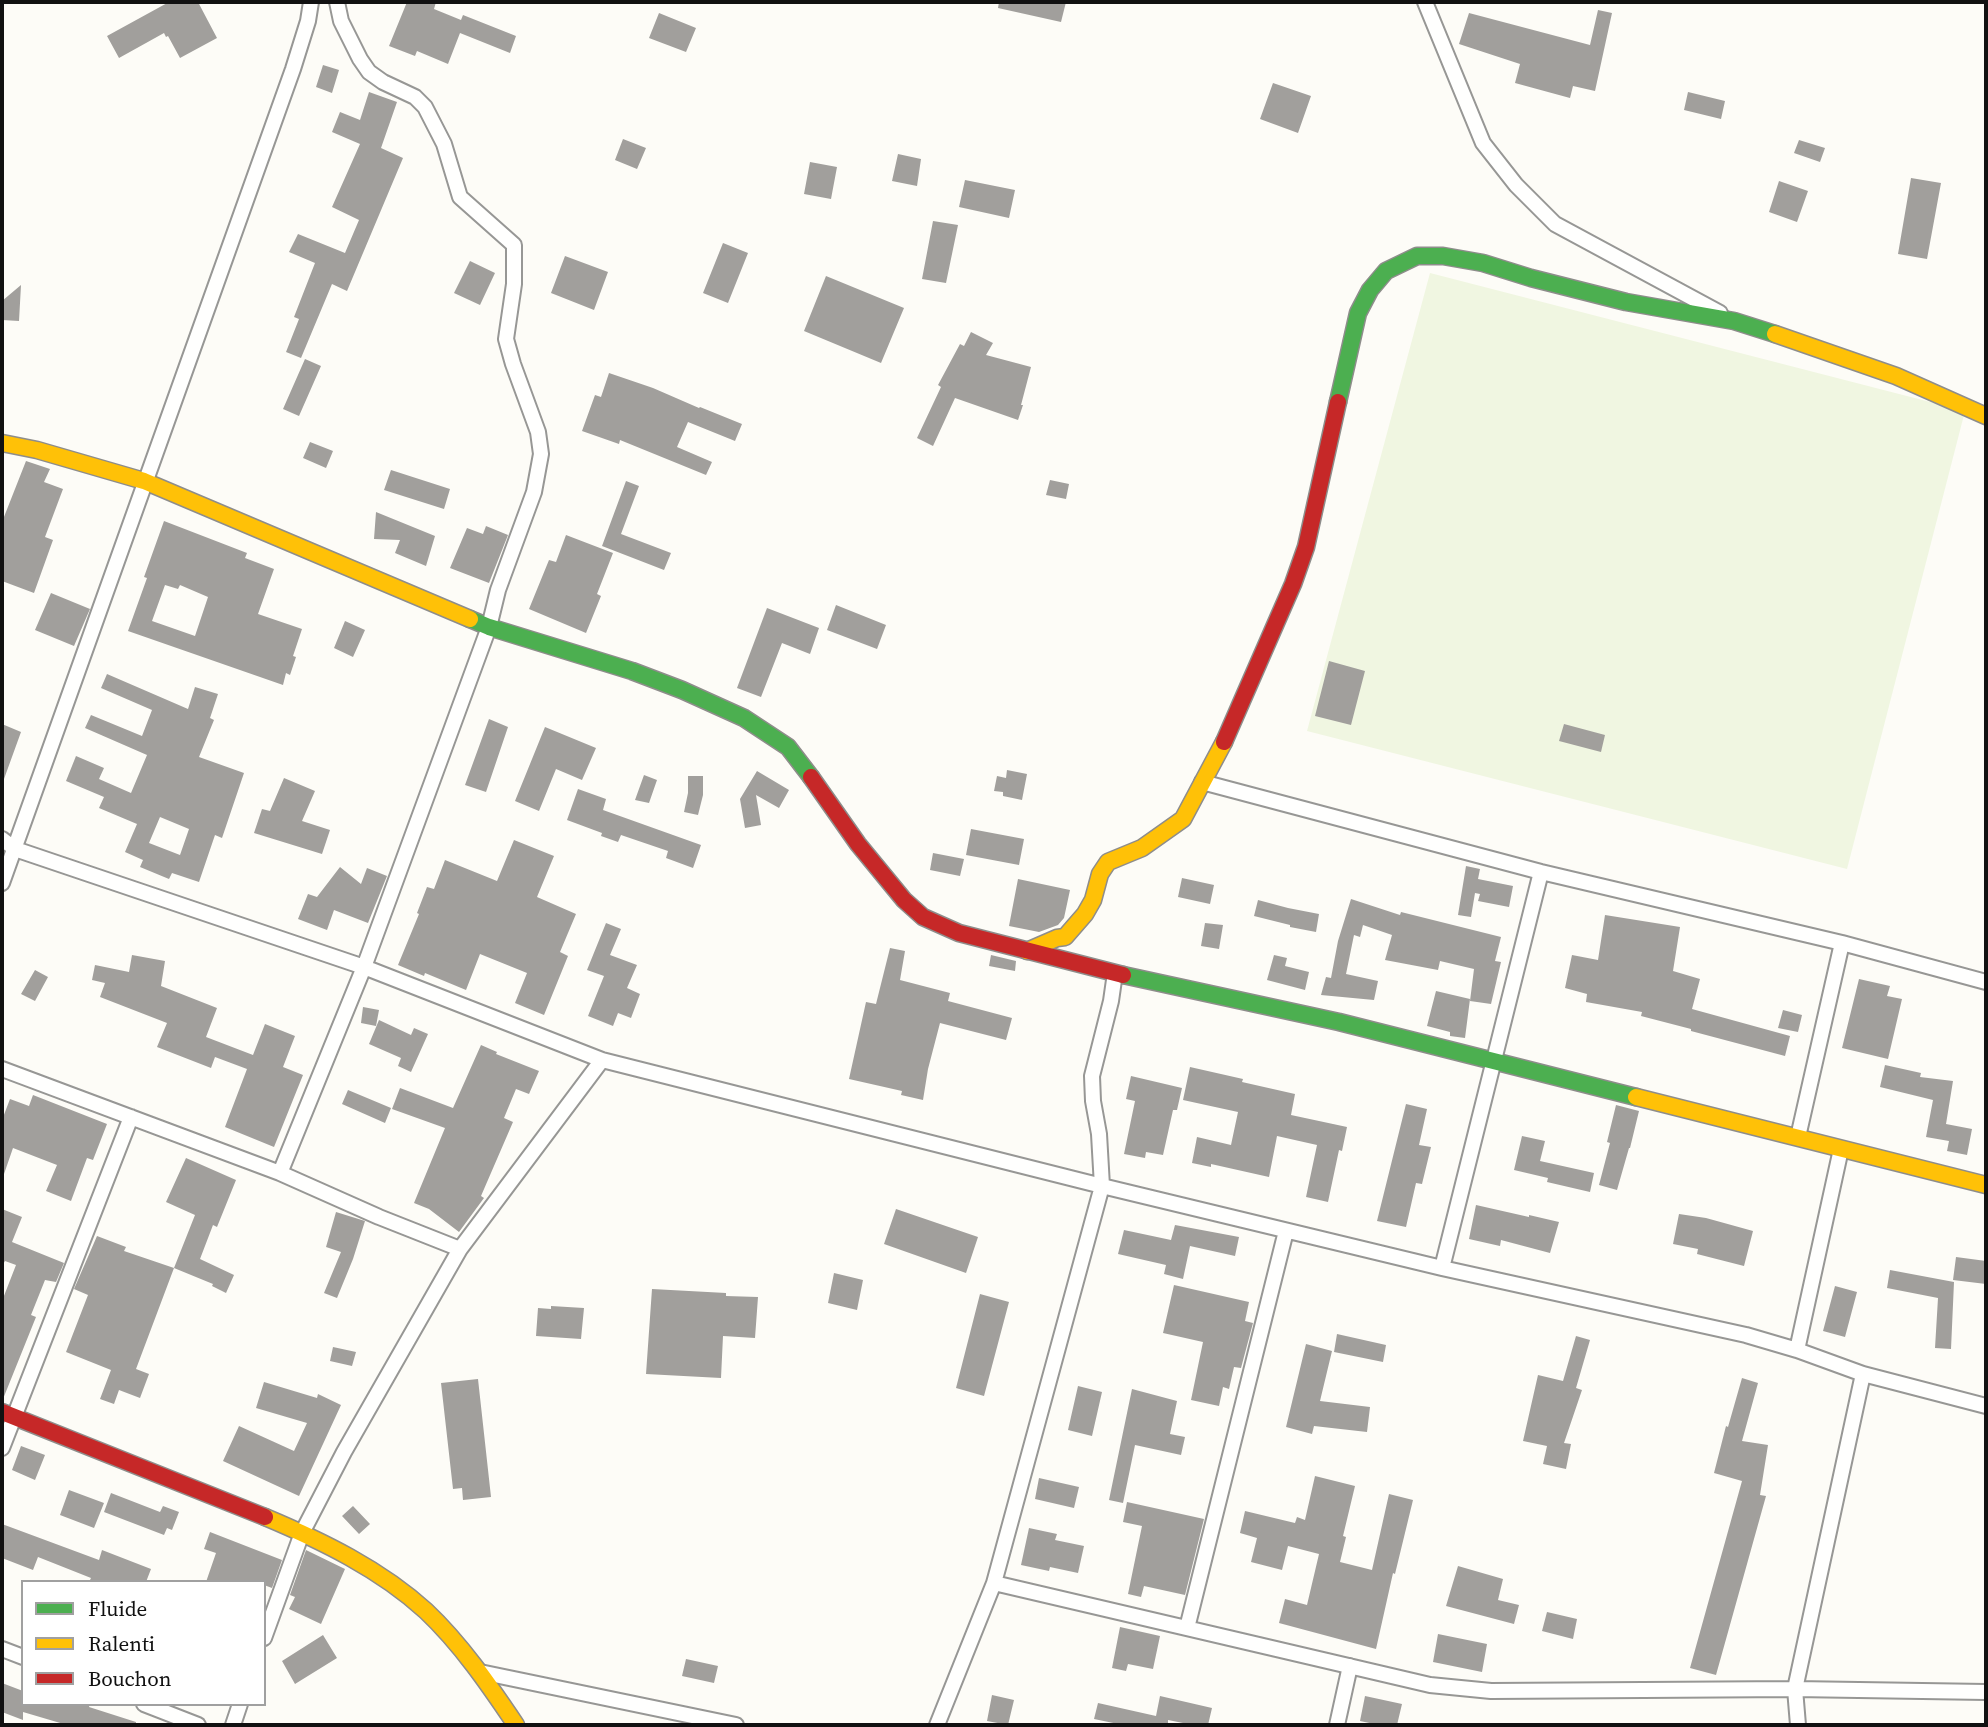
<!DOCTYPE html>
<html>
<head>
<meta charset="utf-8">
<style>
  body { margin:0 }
  #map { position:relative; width:1988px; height:1727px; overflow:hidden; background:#fdfcf7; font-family:"Source Serif 4",serif }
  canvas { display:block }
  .frame { position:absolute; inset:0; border:4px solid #111; pointer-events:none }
  .legend { position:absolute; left:21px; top:1580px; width:245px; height:126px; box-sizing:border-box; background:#fff; border:2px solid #a0a0a0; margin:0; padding:9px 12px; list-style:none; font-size:21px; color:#111 }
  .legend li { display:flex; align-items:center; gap:14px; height:35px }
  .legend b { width:35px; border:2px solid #a0a0a0 }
</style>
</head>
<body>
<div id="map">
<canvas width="1988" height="1727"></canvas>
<div class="frame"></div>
<ul class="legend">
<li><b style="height:9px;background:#4caf50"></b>Fluide</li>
<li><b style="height:9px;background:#ffc107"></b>Ralenti</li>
<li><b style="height:9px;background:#c62828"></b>Bouchon</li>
</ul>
</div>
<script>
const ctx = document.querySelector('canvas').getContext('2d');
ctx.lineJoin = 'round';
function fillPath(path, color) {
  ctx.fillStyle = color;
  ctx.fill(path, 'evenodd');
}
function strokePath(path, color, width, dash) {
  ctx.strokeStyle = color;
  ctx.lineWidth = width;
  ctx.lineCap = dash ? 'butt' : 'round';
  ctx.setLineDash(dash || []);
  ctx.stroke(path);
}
const pitch = new Path2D(`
  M 1430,273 L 1965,411 L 1847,869 L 1307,731 Z`);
const building = new Path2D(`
  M 169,2 L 198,2 L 217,38 L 180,58 L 168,36 L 166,37 L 164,33 L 119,58 L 107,36 Z
  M 407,2 L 436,2 L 434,9 L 461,20 L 463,15 L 516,36 L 510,53 L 460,33 L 448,64 L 417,51 L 415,56 L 389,46 Z
  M 999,2 L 1066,2 L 1061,22 L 998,8 Z
  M 1598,10 L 1612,13 L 1595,91 L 1573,86 L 1570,98 L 1515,83 L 1520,64 L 1459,44 L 1469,13 L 1590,45 Z
  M 659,13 L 696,28 L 686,52 L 649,38 Z
  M 323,65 L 339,70 L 332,93 L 316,87 Z
  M 1273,83 L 1311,96 L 1298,133 L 1260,119 Z
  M 369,92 L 397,102 L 381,148 L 403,158 L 347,291 L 332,284 L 301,358 L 286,352 L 299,319 L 294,317 L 315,263 L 289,252 L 298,234 L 345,253 L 359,220 L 332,207 L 360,144 L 332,132 L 340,112 L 360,120 Z
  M 1688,92 L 1725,101 L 1721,119 L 1684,110 Z
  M 623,139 L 646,148 L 637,169 L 615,160 Z
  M 1799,140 L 1825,148 L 1820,162 L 1794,153 Z
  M 898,154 L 921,159 L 917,186 L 892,181 Z
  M 810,162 L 837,167 L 831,199 L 804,194 Z
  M 1911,178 L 1941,183 L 1927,259 L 1898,254 Z
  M 965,180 L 1015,190 L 1009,218 L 959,207 Z
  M 1779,181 L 1808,191 L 1797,222 L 1769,212 Z
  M 933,221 L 958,225 L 946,283 L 922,279 Z
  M 723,243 L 748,253 L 728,303 L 703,293 Z
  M 565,256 L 608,272 L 594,310 L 551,293 Z
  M 470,261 L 495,273 L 480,305 L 454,293 Z
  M 826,276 L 904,308 L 881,363 L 804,331 Z
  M 21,285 L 19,321 L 2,320 L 2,301 Z
  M 971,332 L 993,343 L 986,355 L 1031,367 L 1021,405 L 1023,405 L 1018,420 L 955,398 L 933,446 L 917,438 L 941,387 L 938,385 L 960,344 L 964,346 Z
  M 305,359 L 321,366 L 299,416 L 283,409 Z
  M 609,373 L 653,388 L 699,408 L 700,407 L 742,424 L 735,441 L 688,422 L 677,447 L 712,462 L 706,475 L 620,440 L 619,444 L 582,431 L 595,395 L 601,397 Z
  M 310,442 L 333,451 L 326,468 L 303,458 Z
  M 26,461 L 50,469 L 44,482 L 63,489 L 45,537 L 53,540 L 34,593 L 2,581 L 2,522 Z
  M 391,470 L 450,489 L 444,509 L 384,490 Z
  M 1050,480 L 1069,484 L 1066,499 L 1046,495 Z
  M 626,481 L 639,486 L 621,534 L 671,553 L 664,570 L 602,546 Z
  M 376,512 L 435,536 L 426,566 L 395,553 L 400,540 L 374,539 Z
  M 164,521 L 247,553 L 245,558 L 274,569 L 258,614 L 302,629 L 293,656 L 296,657 L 290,675 L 286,673 L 283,685 L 128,631 L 147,578 L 144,577 ZM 165,585 L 178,589 L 180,585 L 208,597 L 195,636 L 152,621 Z
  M 486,526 L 508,535 L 489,583 L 450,568 L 467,528 L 483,534 Z
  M 566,535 L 613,553 L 597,594 L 601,596 L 586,633 L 529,609 L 549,560 L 556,562 Z
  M 51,593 L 90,609 L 74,646 L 35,630 Z
  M 836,605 L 886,625 L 877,649 L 827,630 Z
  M 767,608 L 819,628 L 810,654 L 782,643 L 761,697 L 737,688 Z
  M 345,621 L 365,630 L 353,657 L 334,648 Z
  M 1329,661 L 1365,671 L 1351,725 L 1315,716 Z
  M 107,674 L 188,709 L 195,687 L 218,694 L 210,718 L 214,720 L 199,757 L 244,773 L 222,838 L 215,835 L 199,882 L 172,873 L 169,879 L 140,867 L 143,860 L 125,852 L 137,824 L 99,808 L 104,797 L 66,781 L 76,756 L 104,768 L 99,779 L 131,793 L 147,755 L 85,728 L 91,715 L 142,736 L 152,710 L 101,688 ZM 160,817 L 189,829 L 180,855 L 149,843 Z
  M 489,719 L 508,727 L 486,792 L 465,785 Z
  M 2,724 L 21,732 L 4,779 L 2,779 Z
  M 1564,724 L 1605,735 L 1601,752 L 1559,741 Z
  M 545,727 L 596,748 L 582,780 L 556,769 L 539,811 L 515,801 Z
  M 1007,770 L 1027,774 L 1022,800 L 1003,796 L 1003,792 L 994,791 L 997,776 L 1006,778 Z
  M 757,771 L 789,790 L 779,808 L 756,795 L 761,825 L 745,828 L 740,799 Z
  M 644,775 L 657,780 L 649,803 L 635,800 Z
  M 688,776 L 703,776 L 703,795 L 698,815 L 684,812 L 688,793 Z
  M 284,778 L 315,791 L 302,821 L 330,830 L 322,854 L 254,833 L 262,809 L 270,811 Z
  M 578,789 L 606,799 L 603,810 L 701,845 L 693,868 L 666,858 L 668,851 L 621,835 L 618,842 L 601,836 L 602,833 L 567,820 Z
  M 971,829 L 1024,839 L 1019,865 L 966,855 Z
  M 514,840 L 554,856 L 537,897 L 576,914 L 560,952 L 568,956 L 544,1015 L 515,1003 L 527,973 L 480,954 L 466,990 L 425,973 L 424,976 L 398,965 L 419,914 L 417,913 L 427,887 L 434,889 L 445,860 L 497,881 Z
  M 933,853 L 964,859 L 960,876 L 930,870 Z
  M 1466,866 L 1480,869 L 1478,879 L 1513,886 L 1509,907 L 1478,901 L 1480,894 L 1475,893 L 1471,917 L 1458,915 Z
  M 340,867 L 361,884 L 367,868 L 387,876 L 368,923 L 334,910 L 327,930 L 298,919 L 308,894 L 317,897 Z
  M 1182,878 L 1214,885 L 1210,904 L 1178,897 Z
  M 1018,879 L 1070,890 L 1064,918 L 1058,925 L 1039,932 L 1009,926 Z
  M 1351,899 L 1400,915 L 1401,912 L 1501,937 L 1495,961 L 1501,962 L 1491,1004 L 1470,1001 L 1474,969 L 1440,961 L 1438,970 L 1385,960 L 1392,935 L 1363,925 L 1360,937 L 1354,935 L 1346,974 L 1378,981 L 1374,1000 L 1321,995 L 1326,977 L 1331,978 L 1338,941 Z
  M 1258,900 L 1288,908 L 1319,914 L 1316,932 L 1290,927 L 1290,925 L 1254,916 Z
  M 1605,915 L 1680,927 L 1673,971 L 1700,979 L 1692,1009 L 1790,1036 L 1785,1056 L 1691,1031 L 1691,1029 L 1641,1016 L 1642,1012 L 1586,1002 L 1587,994 L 1565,988 L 1572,955 L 1598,960 Z
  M 606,923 L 621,929 L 610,955 L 637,965 L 627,988 L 640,994 L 631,1018 L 618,1013 L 613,1026 L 588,1016 L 604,976 L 587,970 Z
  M 1205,923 L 1223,925 L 1219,949 L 1201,946 Z
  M 890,948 L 905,951 L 900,980 L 950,993 L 948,1001 L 1012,1018 L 1006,1040 L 940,1023 L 928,1069 L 923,1100 L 901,1095 L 902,1091 L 849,1079 L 866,1002 L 876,1004 Z
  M 132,955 L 165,961 L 161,986 L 217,1008 L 206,1037 L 253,1055 L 265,1024 L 295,1036 L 283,1067 L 303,1075 L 274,1147 L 225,1127 L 247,1069 L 215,1057 L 211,1068 L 157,1047 L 167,1023 L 100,997 L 105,983 L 92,980 L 95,965 L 129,972 Z
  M 991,955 L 1016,961 L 1015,971 L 989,966 Z
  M 1274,955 L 1287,958 L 1285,966 L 1309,972 L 1305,990 L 1267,980 Z
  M 35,970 L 48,977 L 35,1001 L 21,994 Z
  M 1859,979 L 1890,986 L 1887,996 L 1902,999 L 1888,1059 L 1842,1048 Z
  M 1436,991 L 1470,999 L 1465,1038 L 1450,1036 L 1450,1032 L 1427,1026 Z
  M 363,1007 L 379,1010 L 376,1026 L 361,1023 Z
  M 1783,1010 L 1802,1015 L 1798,1032 L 1778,1028 Z
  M 379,1020 L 411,1035 L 414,1028 L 428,1034 L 411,1072 L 398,1066 L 401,1058 L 369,1044 Z
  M 481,1045 L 497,1052 L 496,1054 L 539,1071 L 529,1094 L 516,1089 L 504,1118 L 513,1122 L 481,1196 L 484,1198 L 459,1232 L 429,1209 L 414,1203 L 445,1128 L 392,1109 L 400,1088 L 453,1108 Z
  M 1885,1065 L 1921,1073 L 1920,1077 L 1953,1081 L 1946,1124 L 1972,1129 L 1967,1155 L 1947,1151 L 1949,1141 L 1926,1137 L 1933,1100 L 1880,1087 Z
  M 1190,1067 L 1243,1079 L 1242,1082 L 1295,1094 L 1291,1115 L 1347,1127 L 1342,1151 L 1339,1150 L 1328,1202 L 1306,1197 L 1317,1145 L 1277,1136 L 1269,1177 L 1211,1164 L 1211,1167 L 1192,1163 L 1197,1137 L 1231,1145 L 1238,1112 L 1183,1100 Z
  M 1131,1076 L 1182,1088 L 1177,1110 L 1173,1110 L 1163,1155 L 1146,1152 L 1145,1158 L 1124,1154 L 1135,1101 L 1126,1099 Z
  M 348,1090 L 391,1108 L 385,1123 L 342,1104 Z
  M 33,1095 L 107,1124 L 93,1160 L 87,1158 L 71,1201 L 46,1191 L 57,1165 L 13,1148 L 4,1174 L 2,1174 L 2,1120 L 10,1099 L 29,1106 Z
  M 1406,1104 L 1427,1109 L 1419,1145 L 1431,1147 L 1422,1184 L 1416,1183 L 1406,1227 L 1377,1221 Z
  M 1616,1105 L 1639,1111 L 1630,1148 L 1629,1148 L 1617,1190 L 1599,1185 L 1610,1143 L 1607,1142 Z
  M 1522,1136 L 1545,1141 L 1540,1161 L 1594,1173 L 1590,1192 L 1547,1182 L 1548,1178 L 1514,1170 Z
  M 186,1158 L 236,1180 L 217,1227 L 213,1225 L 200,1259 L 234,1275 L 226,1293 L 212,1286 L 213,1284 L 174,1268 L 195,1215 L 166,1202 Z
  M 1476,1205 L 1529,1217 L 1529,1215 L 1559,1222 L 1550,1253 L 1501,1240 L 1500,1246 L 1469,1239 Z
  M 2,1209 L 22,1217 L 12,1242 L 64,1263 L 56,1282 L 45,1280 L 31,1315 L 36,1317 L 3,1399 L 2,1301 L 16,1265 L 5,1261 L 2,1266 Z
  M 896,1209 L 978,1237 L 966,1273 L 884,1244 Z
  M 336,1212 L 365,1221 L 353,1259 L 337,1298 L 324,1293 L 341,1252 L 326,1247 Z
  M 1679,1214 L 1706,1218 L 1753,1231 L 1744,1266 L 1697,1254 L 1698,1249 L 1673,1244 Z
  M 1175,1225 L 1239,1237 L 1235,1256 L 1190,1246 L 1183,1279 L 1164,1274 L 1166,1265 L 1118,1254 L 1124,1230 L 1171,1240 Z
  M 97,1236 L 126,1247 L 124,1251 L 174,1268 L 136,1369 L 149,1374 L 140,1398 L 119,1390 L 114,1404 L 100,1399 L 111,1370 L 66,1352 L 88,1295 L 74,1289 Z
  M 1956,1257 L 1986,1261 L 1986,1284 L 1953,1280 Z
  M 1890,1270 L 1954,1282 L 1951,1349 L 1935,1348 L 1938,1298 L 1887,1288 Z
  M 834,1273 L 863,1280 L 857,1310 L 828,1303 Z
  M 1174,1285 L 1249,1302 L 1245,1321 L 1253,1323 L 1241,1368 L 1234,1367 L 1229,1389 L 1223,1387 L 1219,1406 L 1191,1400 L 1203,1342 L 1163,1333 Z
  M 1835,1286 L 1857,1292 L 1845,1337 L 1823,1331 Z
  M 652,1289 L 726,1293 L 726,1296 L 758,1297 L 755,1338 L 723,1336 L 721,1378 L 646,1374 Z
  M 980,1294 L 1009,1302 L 984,1396 L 956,1388 Z
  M 551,1306 L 584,1308 L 581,1339 L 536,1336 L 538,1308 L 551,1309 Z
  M 1337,1334 L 1386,1345 L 1383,1362 L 1334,1352 Z
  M 1576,1336 L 1590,1340 L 1576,1388 L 1582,1390 L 1564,1443 L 1571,1444 L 1566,1469 L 1543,1464 L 1547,1446 L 1523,1441 L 1538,1375 L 1563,1381 Z
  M 1306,1344 L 1332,1351 L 1320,1401 L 1370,1407 L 1367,1432 L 1314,1426 L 1312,1434 L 1286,1427 Z
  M 333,1347 L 356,1352 L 352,1366 L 330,1361 Z
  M 1742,1378 L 1758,1383 L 1742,1441 L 1768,1445 L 1760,1495 L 1766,1496 L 1716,1675 L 1690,1668 L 1742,1481 L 1714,1473 L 1726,1426 L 1728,1427 Z
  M 478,1379 L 491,1497 L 463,1500 L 462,1488 L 453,1489 L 441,1383 Z
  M 264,1382 L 317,1398 L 318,1394 L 341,1405 L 299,1496 L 223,1461 L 239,1426 L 294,1451 L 307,1423 L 256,1408 Z
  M 1078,1386 L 1102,1392 L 1092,1436 L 1068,1430 Z
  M 1132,1389 L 1177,1401 L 1170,1434 L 1185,1437 L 1181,1455 L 1135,1445 L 1123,1503 L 1109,1500 Z
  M 21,1446 L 45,1455 L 35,1480 L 12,1470 Z
  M 1315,1476 L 1355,1486 L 1343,1536 L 1346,1537 L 1340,1562 L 1372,1570 L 1389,1494 L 1413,1500 L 1395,1574 L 1393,1573 L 1376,1649 L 1279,1623 L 1285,1599 L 1307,1605 L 1319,1554 L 1288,1546 L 1282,1570 L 1251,1562 L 1257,1538 L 1240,1533 L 1245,1511 L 1295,1523 L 1297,1517 L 1305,1520 Z
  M 1039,1478 L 1079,1487 L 1074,1508 L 1035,1499 Z
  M 69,1490 L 104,1503 L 94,1528 L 60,1515 Z
  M 111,1493 L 160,1512 L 163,1506 L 179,1512 L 172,1530 L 167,1528 L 164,1535 L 104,1512 Z
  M 1127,1502 L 1204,1519 L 1185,1595 L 1144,1586 L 1141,1597 L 1128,1594 L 1142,1526 L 1123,1522 Z
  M 353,1506 L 370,1524 L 359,1534 L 342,1516 Z
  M 2,1524 L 99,1560 L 102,1550 L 151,1569 L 146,1582 L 89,1582 L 91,1578 L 38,1557 L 33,1570 L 2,1558 Z
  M 1029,1528 L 1057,1534 L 1055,1540 L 1084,1546 L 1078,1573 L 1050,1567 L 1049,1571 L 1021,1565 Z
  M 210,1532 L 282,1560 L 272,1588 L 264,1585 L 264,1582 L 206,1582 L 216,1553 L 204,1549 Z
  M 306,1550 L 345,1569 L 321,1624 L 289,1609 L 295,1597 L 290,1595 Z
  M 1458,1566 L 1503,1579 L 1498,1600 L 1519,1605 L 1514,1624 L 1446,1606 Z
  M 1547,1612 L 1577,1619 L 1573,1639 L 1542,1631 Z
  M 1120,1627 L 1160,1636 L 1153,1669 L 1128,1664 L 1126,1671 L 1112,1668 Z
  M 1438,1634 L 1487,1644 L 1482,1672 L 1433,1662 Z
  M 323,1635 L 337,1658 L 295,1684 L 282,1661 Z
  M 686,1659 L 718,1666 L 714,1683 L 682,1676 Z
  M 2,1683 L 23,1691 L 23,1704 L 90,1704 L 89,1707 L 136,1722 L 136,1725 L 67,1725 L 23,1712 L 23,1720 L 2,1712 Z
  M 992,1695 L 1014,1700 L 1008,1725 L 987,1721 Z
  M 1160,1696 L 1212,1708 L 1208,1725 L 1193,1725 L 1168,1720 L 1168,1725 L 1123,1725 L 1094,1719 L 1098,1703 L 1156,1716 Z
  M 1365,1696 L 1402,1704 L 1397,1725 L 1379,1725 L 1360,1721 Z`);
const street = new Path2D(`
  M 1425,2 L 1483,143 L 1516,185 L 1555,224 L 1720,313
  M 1202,782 L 1541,872 L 1842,943 L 1986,982
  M 2,839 L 15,849 L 364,967 L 602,1060 L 1102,1186 L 1442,1268 L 1746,1335 L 1797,1350 L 1863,1374 L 1986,1406
  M 2,883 L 293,69 L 308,21 L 311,2
  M 2,1069 L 280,1173 L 379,1217 L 460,1249
  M 1798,1137 L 1842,943
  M 280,1173 L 364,967 L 489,627 L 498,590 L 534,492 L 541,454 L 538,432 L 513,364 L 506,339 L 514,284 L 514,245 L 460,197 L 444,144 L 425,107 L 415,97 L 383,82 L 369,72 L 360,59 L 341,21 L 337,2
  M 1442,1268 L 1541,872
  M 1797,1350 L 1841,1149
  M 2,1448 L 131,1117
  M 994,1583 L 1430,1685 L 1491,1691 L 1795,1689 L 1986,1692
  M 1187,1628 L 1286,1231
  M 264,1638 L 302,1533 L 344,1452 L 460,1249 L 602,1060
  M 2,1649 L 23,1657
  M 480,1672 L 736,1725
  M 144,1704 L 198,1725
  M 233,1725 L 240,1704
  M 937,1725 L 994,1583 L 1102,1186 L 1099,1134 L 1093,1101 L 1092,1076 L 1111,1001 L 1115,973
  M 1337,1725 L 1350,1666
  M 1798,1725 L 1795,1689 L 1863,1374`);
const fast = new Path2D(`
  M 1338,402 L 1358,313 L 1370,290 L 1386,271 L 1417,256 L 1443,256 L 1483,263 L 1531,278 L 1626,302 L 1734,321 L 1775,334
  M 470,619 L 489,627 L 632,671 L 682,690 L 744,718 L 788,747 L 811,777
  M 1123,975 L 1339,1022 L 1636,1097`);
const slow = new Path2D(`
  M 1775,334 L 1896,376 L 1986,416
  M 2,443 L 37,450 L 144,481 L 470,619
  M 1027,951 L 1057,938 L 1065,937 L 1085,914 L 1093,900 L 1100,874 L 1108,862 L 1142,848 L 1183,819 L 1224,742
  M 1636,1097 L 1986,1185
  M 265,1517 C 322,1541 380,1569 426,1611 C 461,1644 489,1685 516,1725`);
const jam = new Path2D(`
  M 1224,742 L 1293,584 L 1306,547 L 1338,402
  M 811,777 L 858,844 L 904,900 L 923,917 L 959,933 L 1123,975
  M 2,1412 L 265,1517`);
fillPath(pitch, '#f0f6e1');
fillPath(building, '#a19f9c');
strokePath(street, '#979795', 18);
strokePath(fast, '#8e8d8b', 19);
strokePath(slow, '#8e8d8b', 19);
strokePath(jam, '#8e8d8b', 19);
strokePath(street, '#fffffe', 14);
strokePath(fast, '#4caf50', 16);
strokePath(slow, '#ffc107', 16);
strokePath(jam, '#c62828', 16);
</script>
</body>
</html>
